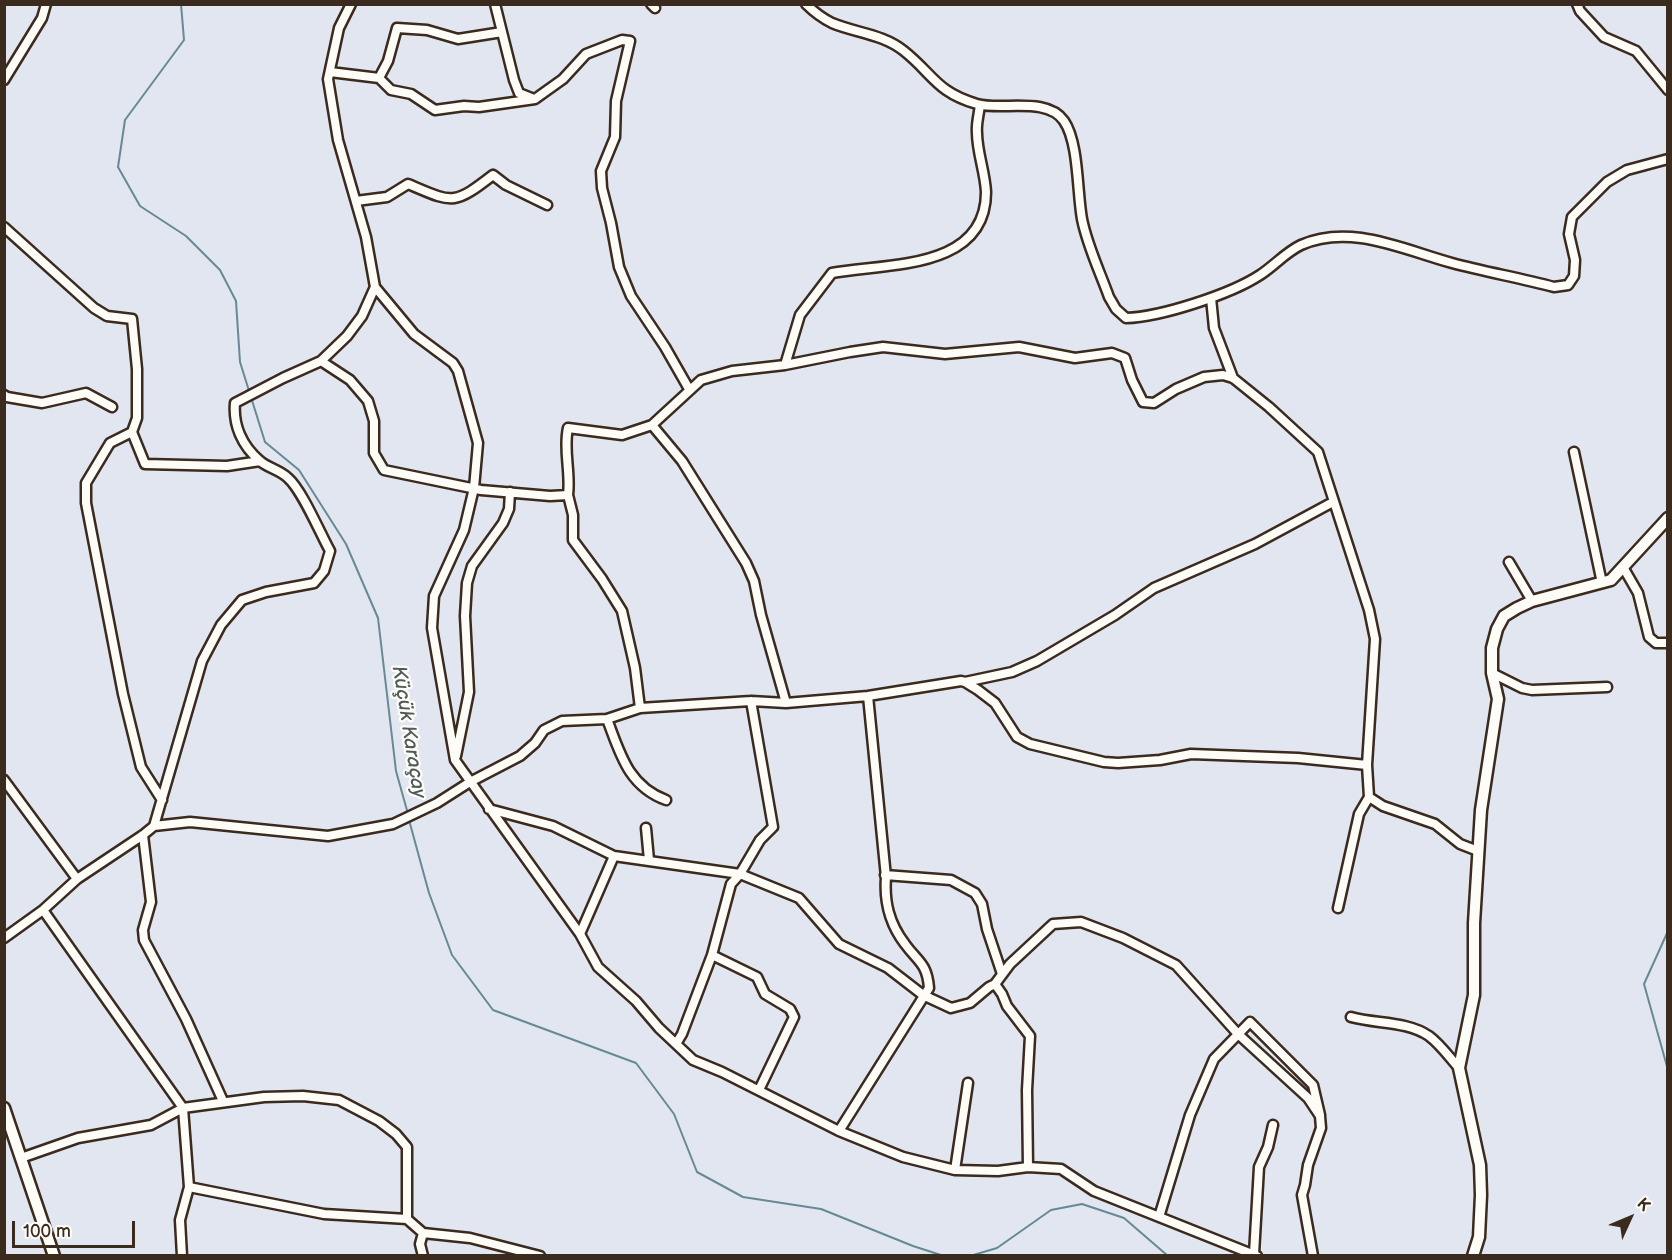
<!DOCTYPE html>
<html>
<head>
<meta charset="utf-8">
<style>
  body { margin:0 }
  #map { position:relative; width:1672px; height:1260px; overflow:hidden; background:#e2e6f1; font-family:"Balsamiq Sans",sans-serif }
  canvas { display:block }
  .frame { position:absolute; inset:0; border:6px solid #3b2a1e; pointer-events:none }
  .north { position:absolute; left:1600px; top:1188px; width:60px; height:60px; -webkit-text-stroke:4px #fdfcf7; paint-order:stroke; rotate:46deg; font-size:16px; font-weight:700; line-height:24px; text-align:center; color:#3b2a1e }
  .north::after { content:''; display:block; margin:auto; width:21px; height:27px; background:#3b2a1e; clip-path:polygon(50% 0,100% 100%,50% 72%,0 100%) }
  .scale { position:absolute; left:12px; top:1221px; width:123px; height:27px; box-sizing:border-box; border:3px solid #3b2a1e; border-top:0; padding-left:8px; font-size:18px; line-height:21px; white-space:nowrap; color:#3b2a1e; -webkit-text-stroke:4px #fdfcf7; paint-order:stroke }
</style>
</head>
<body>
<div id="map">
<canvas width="1672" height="1260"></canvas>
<div class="frame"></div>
<div class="north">K</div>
<div class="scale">100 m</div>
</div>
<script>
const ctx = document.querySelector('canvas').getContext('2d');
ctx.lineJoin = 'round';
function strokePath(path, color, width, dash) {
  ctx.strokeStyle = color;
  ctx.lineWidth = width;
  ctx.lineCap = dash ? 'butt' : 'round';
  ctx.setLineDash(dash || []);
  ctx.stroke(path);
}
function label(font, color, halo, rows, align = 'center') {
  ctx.font = font + ' "Balsamiq Sans",sans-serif';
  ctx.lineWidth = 4.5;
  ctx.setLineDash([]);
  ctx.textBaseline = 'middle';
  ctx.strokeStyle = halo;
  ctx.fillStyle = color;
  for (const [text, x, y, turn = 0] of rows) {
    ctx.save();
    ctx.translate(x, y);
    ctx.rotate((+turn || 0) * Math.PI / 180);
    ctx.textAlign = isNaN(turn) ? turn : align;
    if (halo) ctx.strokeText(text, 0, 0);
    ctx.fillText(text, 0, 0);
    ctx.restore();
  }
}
const stream = new Path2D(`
  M 181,4 L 184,40 L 125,120 L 118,167 L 140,206 L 186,236 L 220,270 L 236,301 L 240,362 L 265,442 L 299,470 L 346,544 L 378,618 L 396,771 L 408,814
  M 409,820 L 429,893 L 452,955 L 493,1010 L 636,1063 L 674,1114 L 697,1172 L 743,1197 L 821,1209 L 913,1246 L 944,1256
  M 1668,931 L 1644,984 L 1668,1070
  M 970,1256 L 997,1248 L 1051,1210 L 1082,1204 L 1124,1218 L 1168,1256`);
const minor = new Path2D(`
  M 495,4 L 514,80 L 519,93 L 534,99
  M 651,4 L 655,8
  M 806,4 C 814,12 822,18 832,23 C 856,33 883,34 904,51 C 933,74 936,92 977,104 C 1001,111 1047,96 1064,121 C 1079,143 1077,192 1082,219 C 1087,245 1100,272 1109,297 L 1116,309 L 1126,318 C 1161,317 1231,294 1260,275 C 1274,266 1286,252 1301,245 C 1350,223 1404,250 1452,263 C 1486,272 1520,278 1554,287 L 1568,285 L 1574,276 L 1575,260 L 1569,234 L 1572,217 L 1607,182 L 1627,170 L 1668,159
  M 1577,4 L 1580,11 L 1604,37 L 1636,51 L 1668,90
  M 330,72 L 379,78 L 391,90 L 411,94 L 435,110 L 464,106 L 479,107 L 535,99 L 563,79 L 586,54 L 622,40 L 630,41 L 616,101 L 615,137 L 601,171 L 602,188 L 611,223 L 619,267 L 631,296 L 665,347 L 689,389
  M 379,78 L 388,61 L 397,28 L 427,30 L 458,39 L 502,32
  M 4,80 L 42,18 L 46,4
  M 356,201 L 387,197 L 408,184 C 453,203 453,206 493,175 L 506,185 L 547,205
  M 4,227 L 94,308 L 107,316 L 132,319 L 137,369 L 137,418 L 132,432 L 145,464 L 227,466 L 260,461
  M 375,287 L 414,334 L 453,363 L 458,371 L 478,443 L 474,488 L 464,530 L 434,596 L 432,628 L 455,760 L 580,934 L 598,967 L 636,1001 L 659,1028 L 693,1060 L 722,1072 L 839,1131 L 903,1157 L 955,1170 L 998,1171 L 1028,1167 L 1061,1169 L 1094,1191 L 1257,1256
  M 1211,298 L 1214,328 L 1233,378
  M 321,361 L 350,380 L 368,401 L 374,421 L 374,453 L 384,470 L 481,490 L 550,496 L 568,495 C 571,472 563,450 568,428 L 622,435 L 652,425 L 701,380 L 732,371 L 785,365 L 850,352 L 883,347 L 945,354 L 1019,347 L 1075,358 L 1112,353 L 1125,358 L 1132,380 L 1143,402 L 1154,403 L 1176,389 L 1204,377 L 1223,375 L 1233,378 L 1269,407 L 1318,452 L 1369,610 L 1375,639 L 1367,765 L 1369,797 L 1383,806 L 1435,824 L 1460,844 L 1478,851
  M 785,365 L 800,315 L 832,273 C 885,263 986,271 986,192 C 985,172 977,152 977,133 C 976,124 979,114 980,105
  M 4,395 L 7,397 L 42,403 L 86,393 L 112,407
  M 652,425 L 682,461 L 746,563 L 754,581 L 761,615 L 786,703
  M 132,432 L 110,443 L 86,483 L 86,503 L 123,694 L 141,767 L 162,800
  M 1574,452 L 1602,583
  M 568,495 L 573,515 L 573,540 L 602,579 L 622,611 L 635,668 L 640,708
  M 1509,562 L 1532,601
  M 1623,567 L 1638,593 L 1649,637 L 1656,643 L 1668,643
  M 1492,673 L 1522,688 L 1532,690 L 1607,687
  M 965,682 L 1012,672 L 1037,661 L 1115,615 L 1154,588 L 1255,544 L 1333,502
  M 607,719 C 620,753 628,786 666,800
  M 456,756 L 469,692 L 465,616 L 467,583 L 472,566 L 503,523 L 509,509 L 510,492
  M 4,780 L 77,879
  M 489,809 L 553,826 L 614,856 L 580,934
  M 154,826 L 190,822 L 328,836 L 393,824 L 437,803 L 470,782 L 520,756 L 535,743 L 544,730 L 562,721 L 607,719 L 640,708 L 751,701 L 786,703 L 868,696 L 961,681 L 965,682 L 978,690 L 995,703 L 1017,737 L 1030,744 L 1104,762 L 1118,763 L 1160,760 L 1191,754 L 1298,758 L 1367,765
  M 646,828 L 649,860
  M 143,835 L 151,902 L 143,930 L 144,940 L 186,1019 L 223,1101
  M 614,856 L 740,874 L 799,898 L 839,944 L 888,968 L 923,995 L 951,1008 L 970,1003 L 989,987 L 995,984 L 1002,994 L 1007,1006 L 1030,1036 L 1027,1090 L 1028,1167
  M 885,875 L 951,880 L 975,893 L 982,904 L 987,929 L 1002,974
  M 1338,908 L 1359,814 L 1369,797
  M 43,910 L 183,1108 L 189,1187 L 180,1220 L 182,1256
  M 4,938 L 43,910 L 77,879 L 143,835 L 154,826 L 202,661 L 221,625 L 242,600 L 266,592 L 314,583 L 324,571 L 330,551 C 320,533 302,490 288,478 C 280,470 268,468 260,461 C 242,446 233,425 235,403 L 283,378 L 321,361 L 347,336 L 362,316 L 375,287 L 366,237 L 338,140 L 328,79 L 339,28 L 351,4
  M 712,955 L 757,977 L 765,994 L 790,1009 L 794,1017 L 759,1090
  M 995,984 L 1010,964 L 1053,924 L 1081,922 L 1123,938 L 1176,965 L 1238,1034 L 1308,1098 L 1320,1116 L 1321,1128 L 1308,1165 L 1305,1185 L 1302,1195 L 1313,1256
  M 1351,1017 C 1376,1024 1407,1021 1429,1036 C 1440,1044 1450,1058 1459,1068
  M 676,1044 L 682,1034 L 712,955 L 731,884 L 740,874 L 760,840 L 773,827 L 751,701
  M 839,1131 L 929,988 C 927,963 918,962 905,944 C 889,923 884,902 886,877 L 868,696
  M 21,1158 L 78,1138 L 151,1125 L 183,1108 L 264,1097 L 303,1096 L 339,1100 L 379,1121 L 396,1134 L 407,1147 L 407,1219
  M 955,1170 L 968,1083
  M 189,1187 L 324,1214 L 407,1219 L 423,1233
  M 1159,1217 L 1190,1115 L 1214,1059 L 1250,1022 L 1313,1085 L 1320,1115
  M 1254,1254 L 1259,1167 L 1268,1147 L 1273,1125
  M 423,1256 L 420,1244 L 423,1233 L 470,1238 L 540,1256`);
const tertiary = new Path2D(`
  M 4,1108 L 54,1256
  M 1473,1256 L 1479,1237 L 1481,1195 L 1480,1165 L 1459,1068 L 1474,995 L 1474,923 L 1481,810 L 1498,699 L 1492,673 L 1492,648 L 1497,629 L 1504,616 L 1517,608 L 1532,601 L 1611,580 L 1668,518`);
const waterNames = [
  ["Küçük Karaçay",408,732,81]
];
strokePath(stream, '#668a94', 2);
strokePath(minor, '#3b2a1e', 13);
strokePath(tertiary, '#3b2a1e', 15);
strokePath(minor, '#fdfcf7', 8);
strokePath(tertiary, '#fdfcf7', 10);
label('italic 20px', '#505a59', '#fdfcf7', waterNames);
</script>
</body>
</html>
